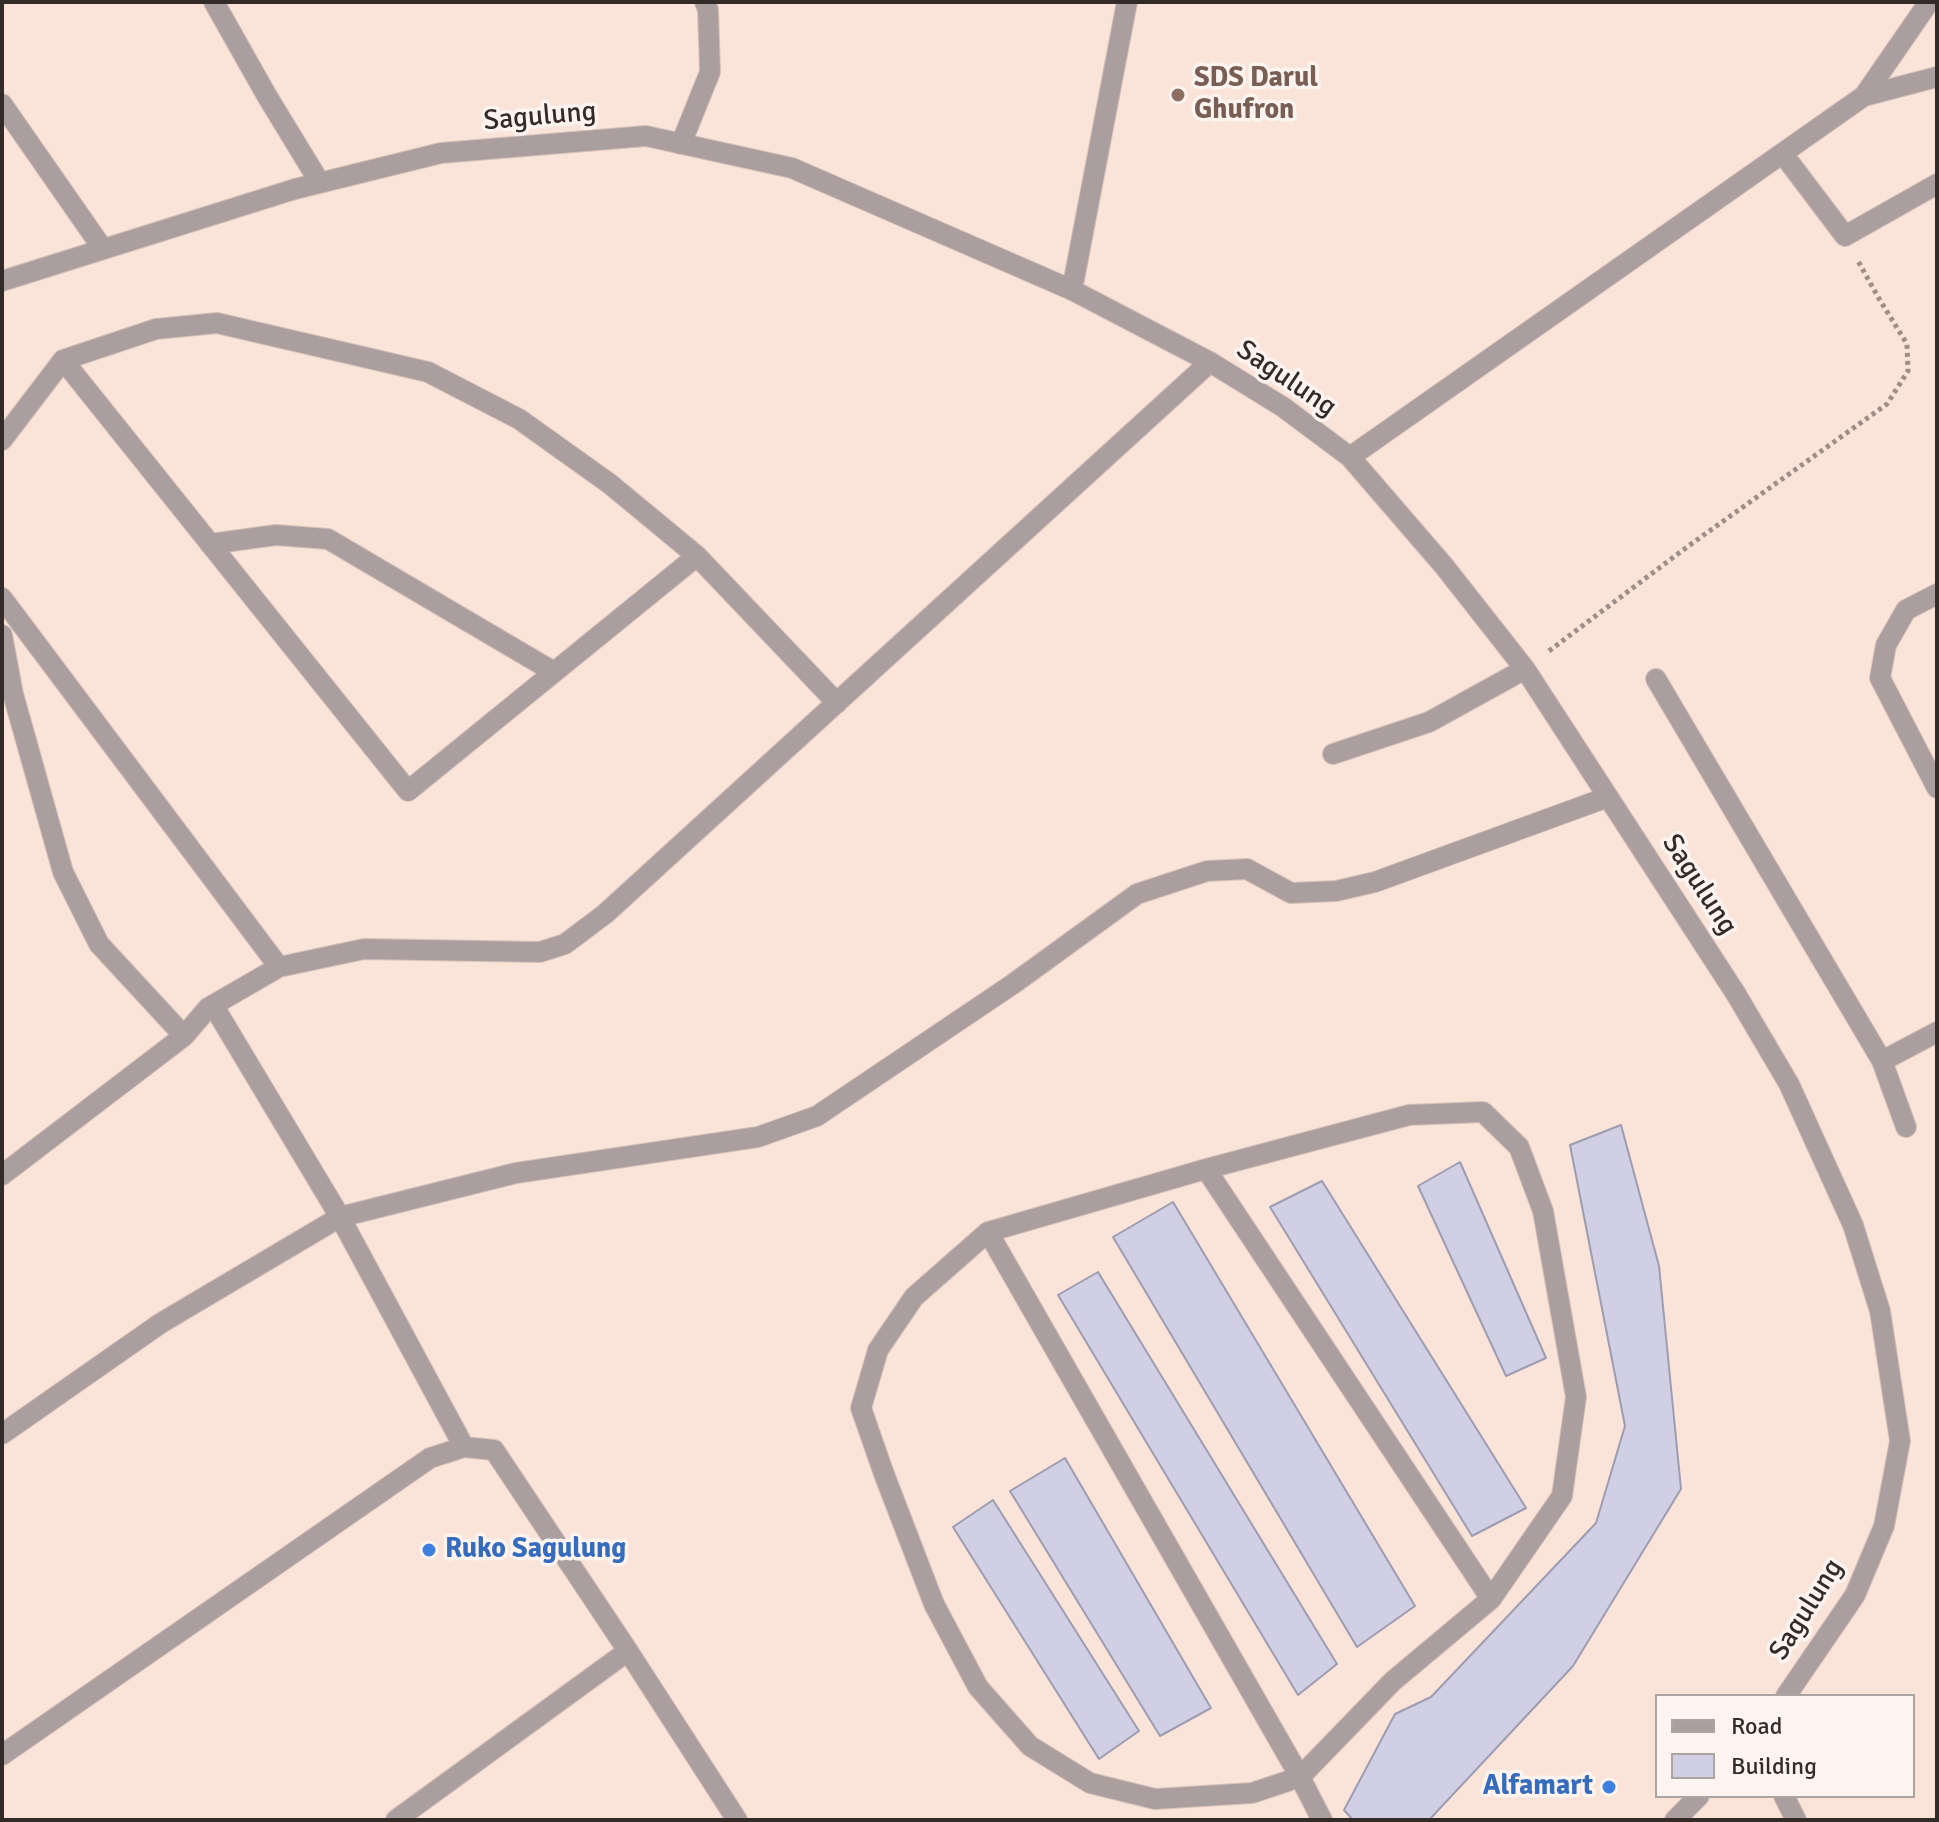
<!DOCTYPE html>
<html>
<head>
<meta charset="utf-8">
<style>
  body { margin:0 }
  #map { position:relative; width:1939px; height:1822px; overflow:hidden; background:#fae3d9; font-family:Signika,sans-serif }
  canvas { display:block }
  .frame { position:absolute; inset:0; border:4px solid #332b27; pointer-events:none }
  .legend { position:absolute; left:1655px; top:1694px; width:260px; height:104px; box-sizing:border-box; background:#fdf4f0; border:2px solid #aca4a0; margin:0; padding:10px 14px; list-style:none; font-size:24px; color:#332b27 }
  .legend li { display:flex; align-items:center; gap:16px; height:40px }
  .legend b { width:40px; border:2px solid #aca4a0 }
</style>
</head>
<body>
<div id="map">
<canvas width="1939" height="1822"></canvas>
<div class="frame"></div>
<ul class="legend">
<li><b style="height:10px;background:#aa9f9e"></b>Road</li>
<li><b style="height:22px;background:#d1cfe4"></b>Building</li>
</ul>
</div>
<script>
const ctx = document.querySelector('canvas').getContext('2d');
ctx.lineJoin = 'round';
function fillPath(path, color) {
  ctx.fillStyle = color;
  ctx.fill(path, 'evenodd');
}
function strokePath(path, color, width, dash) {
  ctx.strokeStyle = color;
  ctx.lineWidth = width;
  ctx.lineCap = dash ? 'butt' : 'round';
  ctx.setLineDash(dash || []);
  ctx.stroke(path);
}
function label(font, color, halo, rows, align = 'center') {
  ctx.font = font + ' Signika,sans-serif';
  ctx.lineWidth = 7;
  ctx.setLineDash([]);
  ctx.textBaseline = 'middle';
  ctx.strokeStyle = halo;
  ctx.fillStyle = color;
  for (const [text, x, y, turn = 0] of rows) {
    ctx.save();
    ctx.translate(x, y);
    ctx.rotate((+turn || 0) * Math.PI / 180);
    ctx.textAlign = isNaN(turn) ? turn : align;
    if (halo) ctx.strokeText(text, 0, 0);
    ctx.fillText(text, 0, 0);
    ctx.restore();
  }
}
const building = new Path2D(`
  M 1621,1125 L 1659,1266 L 1681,1489 L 1573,1666 L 1429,1820 L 1353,1820 L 1344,1810 L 1395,1714 L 1431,1697 L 1596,1523 L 1625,1426 L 1570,1145 Z
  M 1460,1162 L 1546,1358 L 1506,1376 L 1418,1186 Z
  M 1322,1181 L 1526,1508 L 1472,1536 L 1270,1207 Z
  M 1173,1202 L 1415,1606 L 1357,1647 L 1113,1237 Z
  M 1098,1272 L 1337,1664 L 1298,1695 L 1058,1295 Z
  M 1065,1458 L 1211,1708 L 1160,1736 L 1010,1491 Z
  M 993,1500 L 1139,1731 L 1099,1759 L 953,1527 Z`);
const path = new Path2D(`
  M 1549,651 L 1687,547 L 1887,404 L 1908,371 L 1907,344 L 1878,297 L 1858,261`);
const minor = new Path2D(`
  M 214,2 L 267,96 L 320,183
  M 1864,96 L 1929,2
  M 2,104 L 103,249
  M 681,144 L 710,72 L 708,10 L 705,2
  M 1783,154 L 1845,236 L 1937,184
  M 2,281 L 295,189 L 441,153 L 646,136 L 792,168 L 1072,290 L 1210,362 L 1283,407 L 1350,457 L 1444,566 L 1525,669 L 1736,994 L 1789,1084 L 1853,1225 L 1880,1311 L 1900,1441 L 1884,1526 L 1855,1595 L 1786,1696
  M 1072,290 L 1127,2
  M 63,360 L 408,791 L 697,556
  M 2,440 L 63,360 L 156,329 L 217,323 L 428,372 L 519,419 L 610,484 L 697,556 L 837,703
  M 1350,457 L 1864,96 L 1937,77
  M 210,544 L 276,535 L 328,539 L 554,672
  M 1937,594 L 1906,610 L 1886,645 L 1880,678 L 1937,788
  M 2,598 L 279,967
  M 2,635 L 13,694 L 63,872 L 99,944 L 184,1036
  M 1656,679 L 1882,1061 L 1906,1127
  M 1333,754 L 1429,722 L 1525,669
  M 213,1005 L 340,1217 L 464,1447
  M 1882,1061 L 1937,1032
  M 1483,1112 L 1519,1147 L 1543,1211 L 1576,1397 L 1562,1496 L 1491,1599 L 1393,1681 L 1300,1777 L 1252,1793 L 1155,1799 L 1090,1783 L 1030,1746 L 978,1687 L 934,1604 L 884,1474 L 861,1408 L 878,1350 L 914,1297 L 988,1232 L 1206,1169 L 1409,1115 Z
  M 1206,1169 L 1491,1599
  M 2,1175 L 184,1036 L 208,1008 L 279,967 L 364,949 L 540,952 L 565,944 L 605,914 L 1210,362
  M 988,1232 L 1300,1777 L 1322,1820
  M 2,1434 L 161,1323 L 340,1217 L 516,1173 L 758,1137 L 817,1116 L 1013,984 L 1137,894 L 1207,871 L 1247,869 L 1291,893 L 1336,891 L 1375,882 L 1608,797
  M 2,1755 L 430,1458 L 464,1447 L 494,1450 L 628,1651 L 737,1820
  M 1784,1796 L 1796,1820
  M 396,1820 L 628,1651
  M 1675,1820 L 1699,1796`);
const markers = [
  [1178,95,8,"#8d6e63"],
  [429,1550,8,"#3f7fe0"],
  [1609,1787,8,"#3f7fe0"]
];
const educationNames = [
  ["SDS Darul",1194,79],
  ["Ghufron",1194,111]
];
const streetNames = [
  ["Sagulung",540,117,-5],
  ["Sagulung",1286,379,34],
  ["Sagulung",1699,885,57],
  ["Sagulung",1807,1610,-58]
];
const shopNames = [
  ["Ruko Sagulung",445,1550],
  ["Alfamart",1593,1787,"right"]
];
fillPath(building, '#d1cfe4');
strokePath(building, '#9e9cb0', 2);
strokePath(minor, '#d6c2b9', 22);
strokePath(path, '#9e8e87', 5, [4, 4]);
strokePath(minor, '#aa9f9e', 20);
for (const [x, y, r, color] of markers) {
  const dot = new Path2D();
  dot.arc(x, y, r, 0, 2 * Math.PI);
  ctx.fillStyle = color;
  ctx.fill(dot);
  strokePath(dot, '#fdf4f0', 3);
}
label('bold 28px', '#785e54', '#fdf4f0', educationNames, 'left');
label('28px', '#332b27', '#fdf4f0', streetNames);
label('bold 28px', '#366cbe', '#fdf4f0', shopNames, 'left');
</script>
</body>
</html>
